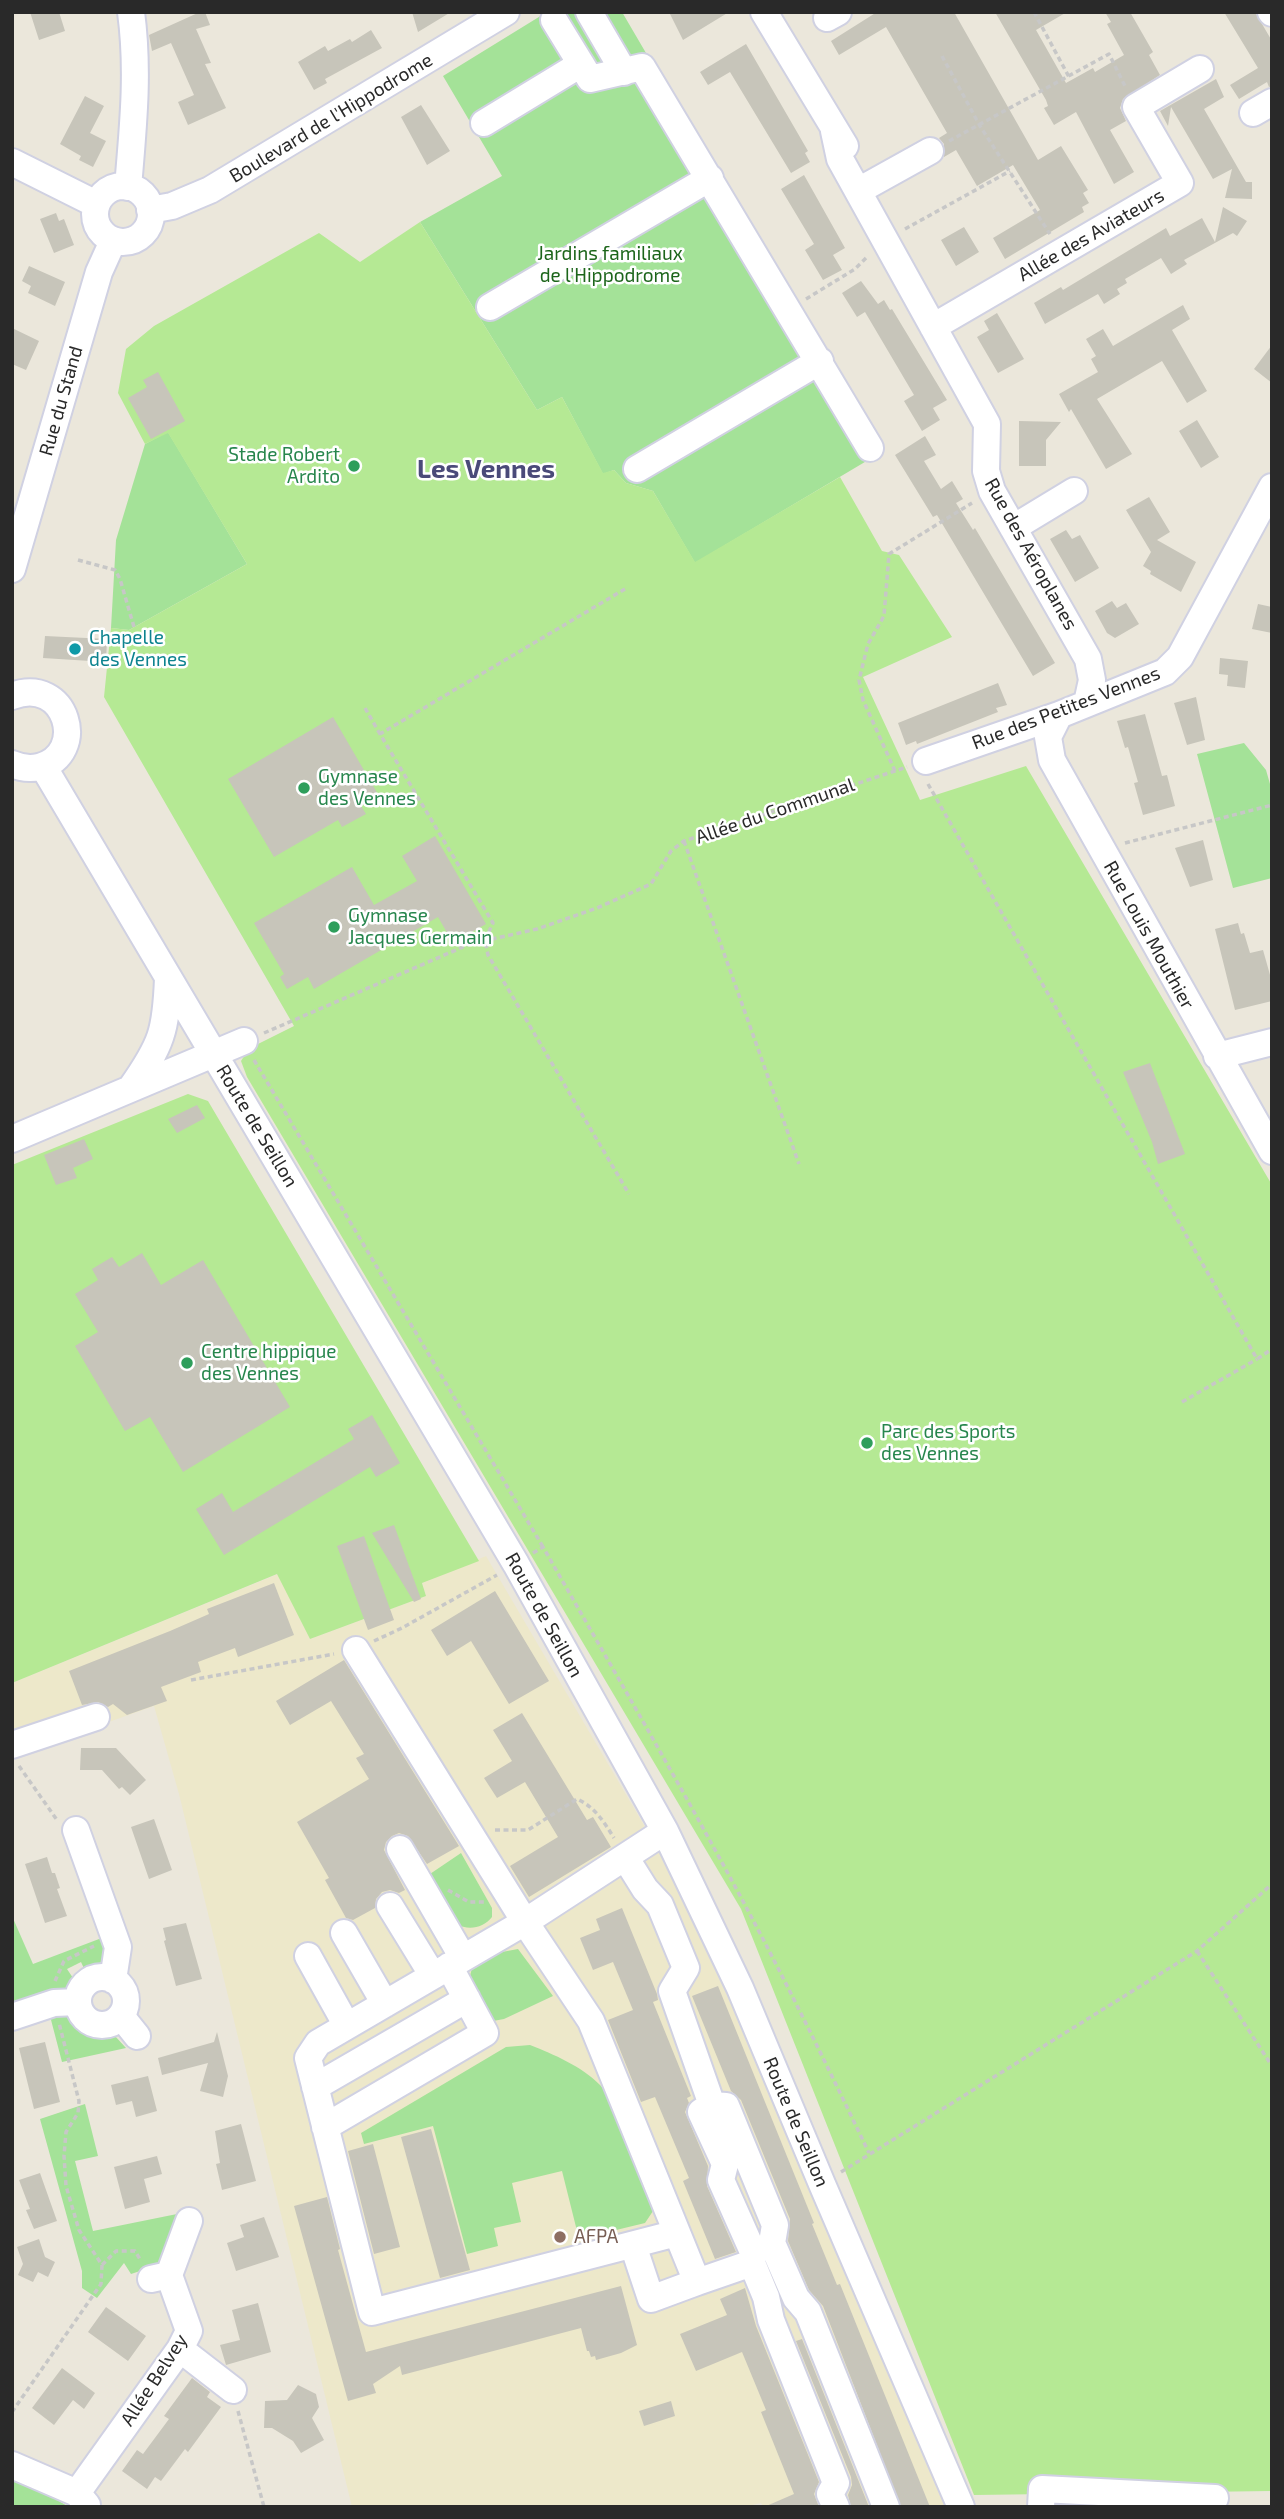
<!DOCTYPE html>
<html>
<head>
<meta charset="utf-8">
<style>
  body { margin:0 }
  #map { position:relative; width:1284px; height:2519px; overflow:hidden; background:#ebe7db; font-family:"Exo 2",sans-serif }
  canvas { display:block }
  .frame { position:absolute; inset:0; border:14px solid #292929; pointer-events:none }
</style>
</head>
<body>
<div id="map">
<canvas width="1284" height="2519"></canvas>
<div class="frame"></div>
</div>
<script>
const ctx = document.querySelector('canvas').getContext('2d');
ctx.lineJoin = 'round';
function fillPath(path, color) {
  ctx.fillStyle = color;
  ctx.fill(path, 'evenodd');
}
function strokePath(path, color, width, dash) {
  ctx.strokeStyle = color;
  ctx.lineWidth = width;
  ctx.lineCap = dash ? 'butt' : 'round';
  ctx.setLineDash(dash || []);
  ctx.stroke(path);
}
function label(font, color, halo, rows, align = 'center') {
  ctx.font = font + ' "Exo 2",sans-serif';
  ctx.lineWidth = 5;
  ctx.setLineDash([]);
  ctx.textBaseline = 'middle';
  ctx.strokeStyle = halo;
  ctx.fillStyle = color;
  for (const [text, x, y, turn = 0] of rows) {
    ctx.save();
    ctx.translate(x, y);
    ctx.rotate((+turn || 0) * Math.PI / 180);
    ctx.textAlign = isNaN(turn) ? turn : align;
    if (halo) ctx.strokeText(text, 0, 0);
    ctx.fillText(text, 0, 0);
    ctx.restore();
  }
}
const education = new Path2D(`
  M 486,1556 L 665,1861 L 722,1972 L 947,2507 L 763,2507 L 761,2503 L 744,2507 L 352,2507 L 179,1794 L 154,1706 L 24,1752 L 12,1732 L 12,1683 L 278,1574 L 310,1639 L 426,1596 L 422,1583 Z`);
const green = new Path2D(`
  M 547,12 L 622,12 L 880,453 L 695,563 L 653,491 L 626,483 L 614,470 L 603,474 L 562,397 L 537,410 L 420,222 L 502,176 L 443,76 Z
  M 168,432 L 247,564 L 129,630 L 111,628 L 116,540 L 145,444 Z
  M 1244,743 L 1266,770 L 1272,791 L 1272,878 L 1233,888 L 1197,754 Z
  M 461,1853 L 492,1908 L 492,1917 C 483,1928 469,1931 456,1924 L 427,1876 Z
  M 12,1916 L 33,1964 L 107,1936 C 109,1957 102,1962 87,1975 L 81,1962 L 67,1969 L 75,1981 L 64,1991 L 12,2007 Z
  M 518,1949 L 553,1996 L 504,2019 L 493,2021 L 470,1976 L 472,1968 L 502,1952 Z
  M 61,2014 C 71,2017 76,2025 86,2030 C 95,2034 105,2035 115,2036 L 126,2048 L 62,2062 L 50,2016 Z
  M 530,2045 C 553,2054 583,2067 600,2085 C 625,2111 642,2173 655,2208 L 645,2223 L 579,2239 L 562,2171 L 512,2183 L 521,2222 L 494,2228 L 498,2246 L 467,2254 L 433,2126 L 364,2144 L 361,2133 L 506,2047 Z
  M 85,2104 L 98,2156 L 75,2161 L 93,2231 L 177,2214 L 180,2226 L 167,2262 L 131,2274 L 124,2263 L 97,2298 L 82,2288 L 82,2271 L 40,2119 Z
  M 12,2479 L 40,2490 L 69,2507 L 12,2507 Z`);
const pitch = new Path2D(`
  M 420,222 L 537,410 L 562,397 L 603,473 L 614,470 L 626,483 L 653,491 L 695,562 L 840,477 L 882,551 L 899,555 L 952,637 L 863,677 L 920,800 L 1026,766 L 1272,1185 L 1272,2491 L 974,2495 L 741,1909 L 247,1077 L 241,1061 L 248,1050 L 256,1045 L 294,1026 L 104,697 L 111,628 L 129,630 L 247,564 L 168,433 L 145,444 L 118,393 L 126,349 L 154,326 L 319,233 L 360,262 Z
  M 188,1094 L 208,1101 L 479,1561 L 422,1583 L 426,1596 L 310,1639 L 277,1574 L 12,1683 L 12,1165 Z`);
const building = new Path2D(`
  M 30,12 L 59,12 L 65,31 L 39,40 Z
  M 200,12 L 205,12 L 210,25 L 196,29 L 211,63 L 205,64 L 226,108 L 188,125 L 178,102 L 194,95 L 171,43 L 152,51 L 149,35 Z
  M 412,12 L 451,12 L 418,32 Z
  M 669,12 L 729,12 L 683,40 Z
  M 877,12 L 954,12 L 1038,160 L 1061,146 L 1088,190 L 1083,193 L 1089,203 L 1082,207 L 1084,212 L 1005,259 L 993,238 L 1040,210 L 1013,165 L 977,186 L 956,150 L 944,157 L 944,144 L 939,138 L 947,133 L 886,27 L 839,55 L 831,41 Z
  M 995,12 L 1067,12 L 1036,30 L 1066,83 L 1093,68 L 1095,72 L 1124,55 L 1107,24 L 1111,22 L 1105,12 L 1130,12 L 1153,52 L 1149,55 L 1160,75 L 1123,99 L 1120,108 L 1126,121 L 1110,130 L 1134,172 L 1114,184 L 1076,112 L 1054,125 L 1044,108 L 1048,106 L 1046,100 Z
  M 1224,12 L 1255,12 L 1272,41 L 1272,86 L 1269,87 L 1267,82 L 1239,99 L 1230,85 L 1258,68 Z
  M 371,30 L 382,48 L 325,79 L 327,83 L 314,90 L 298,62 L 325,46 L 328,51 L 350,39 L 352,42 Z
  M 746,44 L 808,151 L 805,153 L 810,162 L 791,173 L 730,72 L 708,85 L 700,72 Z
  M 1216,79 L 1224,97 L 1204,109 L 1246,182 L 1252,182 L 1252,199 L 1225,198 L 1232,169 L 1213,179 L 1171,107 L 1168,126 L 1160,111 Z
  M 85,96 L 104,106 L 90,133 L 106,141 L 93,167 L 79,160 L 81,156 L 60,144 Z
  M 421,105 L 450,151 L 427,165 L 401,117 Z
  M 804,175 L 845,248 L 833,255 L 842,270 L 823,280 L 805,250 L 814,244 L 781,189 Z
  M 1223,207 L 1247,221 L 1237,236 L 1233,233 L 1184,260 L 1187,264 L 1171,274 L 1161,258 L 1125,279 L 1127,283 L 1117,289 L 1120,294 L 1104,304 L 1098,294 L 1045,324 L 1034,303 L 1061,287 L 1063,290 L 1166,228 L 1170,236 L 1202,218 L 1215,242 Z
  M 56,213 L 59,221 L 64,219 L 74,245 L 54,253 L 40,219 Z
  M 964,227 L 979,252 L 956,266 L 941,240 Z
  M 29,266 L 65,282 L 55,306 L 28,293 L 31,286 L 22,281 Z
  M 861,281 L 878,304 L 884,300 L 890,310 L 892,309 L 947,400 L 933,408 L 940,420 L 922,431 L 904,401 L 914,395 L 865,312 L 857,317 L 842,293 Z
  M 1183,305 L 1190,319 L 1172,330 L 1207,391 L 1187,403 L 1162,361 L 1097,399 L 1132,454 L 1106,469 L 1071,409 L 1069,412 L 1059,394 L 1098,372 L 1091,359 L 1096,356 L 1086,339 L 1103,329 L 1113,346 Z
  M 997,313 L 1024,359 L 998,373 L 977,337 L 989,330 L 984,321 Z
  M 12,328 L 39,341 L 26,370 L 12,364 Z
  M 1272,345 L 1272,383 L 1254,369 Z
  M 158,372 L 185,421 L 151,439 L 128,398 L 147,387 L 143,380 Z
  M 1197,420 L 1219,457 L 1201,468 L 1179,431 Z
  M 1019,421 L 1061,422 L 1046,440 L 1046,466 L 1019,466 Z
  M 925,436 L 936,455 L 924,461 L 941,489 L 952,481 L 963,499 L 956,503 L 973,530 L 975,528 L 1055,663 L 1033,676 L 937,515 L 933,517 L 895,455 Z
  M 1149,497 L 1170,532 L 1157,540 L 1196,562 L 1181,592 L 1150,574 L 1151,571 L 1143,566 L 1151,552 L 1126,510 Z
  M 1066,530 L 1072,539 L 1080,535 L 1099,568 L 1075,582 L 1050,539 Z
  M 1112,601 L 1117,608 L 1126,603 L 1139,624 L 1115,638 L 1107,633 L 1095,611 Z
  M 1258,604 L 1272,607 L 1272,633 L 1252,629 Z
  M 45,636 L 107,639 L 106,662 L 43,658 Z
  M 1220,658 L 1248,661 L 1245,688 L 1227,686 L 1228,675 L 1219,674 Z
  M 998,683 L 1007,705 L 996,708 L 998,712 L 917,744 L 916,741 L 906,745 L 898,723 Z
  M 1196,697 L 1205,740 L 1187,745 L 1174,703 Z
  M 1145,714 L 1162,776 L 1167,775 L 1175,806 L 1143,815 L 1134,783 L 1138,782 L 1128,747 L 1125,748 L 1117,721 Z
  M 333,717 L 379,796 L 361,806 L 366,814 L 342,827 L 338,820 L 274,857 L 228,779 Z
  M 435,836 L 486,924 L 453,943 L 438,917 L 314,989 L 308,977 L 287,989 L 280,977 L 284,974 L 254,923 L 352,867 L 374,905 L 417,881 L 402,856 Z
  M 1203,840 L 1213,880 L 1190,887 L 1175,848 Z
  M 1238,923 L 1241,934 L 1244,933 L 1250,953 L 1263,950 L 1272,982 L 1272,1001 L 1235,1010 L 1215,929 Z
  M 1150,1063 L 1185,1154 L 1158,1164 L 1152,1142 L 1123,1072 Z
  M 197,1105 L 205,1118 L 177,1133 L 168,1119 Z
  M 84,1139 L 93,1159 L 73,1168 L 77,1178 L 56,1185 L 44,1155 Z
  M 142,1253 L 161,1285 L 203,1260 L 290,1407 L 183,1472 L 150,1417 L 125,1431 L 75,1346 L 98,1332 L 75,1294 L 98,1280 L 92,1269 L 112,1257 L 119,1267 Z
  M 372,1415 L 400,1463 L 376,1477 L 370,1467 L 224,1555 L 196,1509 L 222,1493 L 233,1512 L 354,1439 L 348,1429 Z
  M 394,1525 L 421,1599 L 414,1602 L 372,1533 Z
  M 364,1536 L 394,1620 L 368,1630 L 337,1546 Z
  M 274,1583 L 294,1635 L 238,1657 L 235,1648 L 198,1662 L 201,1672 L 161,1687 L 167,1701 L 127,1715 L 113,1704 L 108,1707 L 98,1702 L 82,1705 L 69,1671 L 170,1631 L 209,1614 L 207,1609 Z
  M 495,1591 L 549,1681 L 509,1704 L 471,1641 L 447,1656 L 431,1630 Z
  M 344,1660 L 459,1846 L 427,1864 L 408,1836 L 399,1833 L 392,1836 L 386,1842 L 384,1850 L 405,1890 L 399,1893 L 390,1890 L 382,1892 L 376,1899 L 375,1908 L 353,1920 L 346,1918 L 325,1880 L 329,1878 L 297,1822 L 369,1779 L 356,1758 L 364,1754 L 331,1701 L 290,1725 L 276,1701 Z
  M 522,1713 L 587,1820 L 593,1817 L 611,1847 L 529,1897 L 510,1866 L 558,1837 L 525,1782 L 497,1798 L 484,1778 L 512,1761 L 493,1730 Z
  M 81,1748 L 116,1748 L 146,1780 L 130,1795 L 122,1787 L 119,1789 L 102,1770 L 80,1770 Z
  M 154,1819 L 172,1870 L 149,1879 L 131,1827 Z
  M 47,1857 L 52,1873 L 55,1873 L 60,1888 L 57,1889 L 67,1916 L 45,1923 L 25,1864 Z
  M 622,1908 L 657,1994 L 658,2000 L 653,2002 L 691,2096 L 687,2098 L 689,2103 L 685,2112 L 708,2166 L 707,2186 L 736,2252 L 715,2259 L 683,2181 L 689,2178 L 655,2097 L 641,2102 L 608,2020 L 633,2010 L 613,1962 L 593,1970 L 580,1938 L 600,1930 L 596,1919 Z
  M 186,1923 L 202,1979 L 176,1986 L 164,1941 L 166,1940 L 163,1928 Z
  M 718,1986 L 814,2223 L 812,2224 L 837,2285 L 840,2284 L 930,2507 L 901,2507 L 823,2306 L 809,2290 L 788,2241 L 790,2219 L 741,2100 L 731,2091 L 692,1996 Z
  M 217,2032 L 228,2076 L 223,2097 L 200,2091 L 208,2063 L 162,2075 L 158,2058 L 214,2042 Z
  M 45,2042 L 60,2102 L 34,2109 L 19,2048 Z
  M 148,2076 L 157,2111 L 136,2117 L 132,2101 L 116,2105 L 111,2085 Z
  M 241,2124 L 256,2181 L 222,2190 L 216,2164 L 220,2163 L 215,2131 Z
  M 431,2129 L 470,2270 L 440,2278 L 401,2137 Z
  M 373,2144 L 400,2247 L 374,2254 L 348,2151 Z
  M 157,2156 L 162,2174 L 144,2179 L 150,2202 L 125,2209 L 114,2167 Z
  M 40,2173 L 57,2221 L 34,2229 L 26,2210 L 30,2209 L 19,2180 Z
  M 327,2197 L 340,2249 L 338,2250 L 366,2352 L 621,2286 L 637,2345 L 621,2353 L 596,2360 L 595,2356 L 591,2357 L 589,2351 L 587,2351 L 581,2328 L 402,2375 L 400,2366 L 373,2384 L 376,2393 L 348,2401 L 294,2206 Z
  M 264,2217 L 279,2257 L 236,2271 L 227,2243 L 244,2237 L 240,2225 Z
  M 39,2239 L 45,2257 L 55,2262 L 48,2277 L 38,2272 L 33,2282 L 18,2275 L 23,2264 L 17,2247 Z
  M 745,2288 L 756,2326 L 819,2482 L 814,2494 L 819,2507 L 764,2507 L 794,2494 L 761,2412 L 766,2410 L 742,2352 L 696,2371 L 680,2334 L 727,2315 L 720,2299 Z
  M 258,2303 L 271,2352 L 226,2365 L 220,2345 L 240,2340 L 232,2310 Z
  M 106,2307 L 146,2336 L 128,2361 L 88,2332 Z
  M 802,2339 L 869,2507 L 851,2507 L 848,2495 L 852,2485 L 851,2477 L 796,2341 Z
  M 62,2368 L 95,2393 L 84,2409 L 73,2400 L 54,2425 L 32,2408 Z
  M 192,2378 L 210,2392 L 207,2397 L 221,2407 L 188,2452 L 185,2449 L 161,2481 L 155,2477 L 147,2489 L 122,2471 L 137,2450 L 143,2454 L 169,2419 L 164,2416 Z
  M 298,2385 L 316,2394 L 319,2407 L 312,2418 L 324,2440 L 301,2453 L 293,2441 L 272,2428 L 264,2428 L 265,2401 L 287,2400 Z
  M 671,2401 L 675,2416 L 644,2426 L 639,2411 Z`);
const path = new Path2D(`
  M 1034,12 L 1069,77
  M 942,56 L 980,126 L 1050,234
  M 949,141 L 1109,54 L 1126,88
  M 905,229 L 1010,171
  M 806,299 L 855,269 L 868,256
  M 78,560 L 115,570 L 120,579 L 134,627
  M 625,589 L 380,734 L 493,923 L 485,940 L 488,955 L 629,1194
  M 365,708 L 380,734
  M 895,771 L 863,700 L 859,680 L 868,644 L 884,616 L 889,554 L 972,503
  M 928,784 L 1257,1359 L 1272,1349
  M 684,841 L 799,1164
  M 1125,843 L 1272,805
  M 264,1033 L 470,944 L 537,929 L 597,908 L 651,884 L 671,851 L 684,841 L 907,767
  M 254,1060 L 543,1547
  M 1182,1402 L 1257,1359
  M 533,1553 L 543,1547 C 606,1657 670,1767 731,1879 C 780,1969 825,2061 869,2153
  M 374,1641 L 402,1628 L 497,1575
  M 191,1680 L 334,1654
  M 19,1766 L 57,1820
  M 495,1830 L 528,1830 L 577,1799 C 595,1807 604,1822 614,1838
  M 448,1890 L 469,1902 L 486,1902
  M 1197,1951 L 1272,2066
  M 55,1981 L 64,1961 L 94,1946
  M 841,2172 L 1197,1951 L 1272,1884
  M 102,2265 L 116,2251 L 135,2251 L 141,2261
  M 238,2411 L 264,2507
  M 12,2412 L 101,2284 L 102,2265 L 79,2230 L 66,2186 L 64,2156 L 66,2132 L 78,2113 L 79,2101 L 59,2023`);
const minor = new Path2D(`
  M 589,12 L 624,72
  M 764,12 L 845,146
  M 1271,12 L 1272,13
  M 827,18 L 838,12
  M 581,64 L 590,79 L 642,67 L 870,448
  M 1253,113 L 1272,102
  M 484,123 L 581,64 L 554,20
  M 834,131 L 840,159 L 987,424 L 986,471 L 992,491 L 1088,659 L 1092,680 L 1087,703
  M 12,162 L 96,204
  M95 214a28 28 0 1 1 56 0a28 28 0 1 1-56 0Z
  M 128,187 C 133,128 139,71 131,12
  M 858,191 L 930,151
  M 150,210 L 172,206 L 210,190 L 506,12
  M 490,307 L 710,178
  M 933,327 L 1180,183 L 1136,107 L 1200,69
  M 637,469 L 820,361
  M 1013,528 L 1074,491
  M 12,569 L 99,272 L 113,241
  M 12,696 C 67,675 89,754 39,767 C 30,769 21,768 12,764
  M 1059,715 L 1048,737 L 1052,760 L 1272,1151
  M 926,761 L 1059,715 L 1165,672 L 1180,657 L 1272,487
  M 43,766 L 516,1564 L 665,1831 L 740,1988 L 822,2184 L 961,2507
  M 1217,1056 L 1272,1042
  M 131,1088 C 162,1044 166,1031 168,978
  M 12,1139 L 244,1041
  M 356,1650 L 525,1922 L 591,2021 L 697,2282 L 752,2263 L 766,2297 L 771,2320 L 836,2483 L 830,2494 L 836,2507
  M 12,1745 L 96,1717
  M 76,1830 L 118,1947 L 113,1980
  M 665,1831 L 525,1922 L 318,2043 L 308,2058 L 372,2312 L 677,2233
  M 400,1849 L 463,1958
  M 625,1857 L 645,1889 L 660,1905 L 686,1968 L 672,1991 L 712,2105
  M 390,1906 L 433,1976
  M 344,1933 L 385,2004
  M 308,1956 L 347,2026
  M78 2001a24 24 0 1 1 48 0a24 24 0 1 1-48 0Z
  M 121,2016 L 137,2036
  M 12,2017 L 54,2003 L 78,2002
  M 315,2087 L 467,1999
  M 325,2127 L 485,2033 L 449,1966
  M 633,2245 L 651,2299 L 697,2282
  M 752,2263 L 753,2252 L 721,2180 L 725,2164 L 701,2112 L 712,2105 L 726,2106 L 775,2225 L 772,2243 L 796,2298 L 808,2312 L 886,2507
  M 169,2275 L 189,2221
  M 180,2349 L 233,2390
  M 12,2465 L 77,2493 L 87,2505
  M 77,2493 L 180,2349 L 189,2331 L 169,2275 L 151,2279
  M 1041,2507 L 1042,2489 L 1215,2498`);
const markers = [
  [354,466,7,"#2e9e5b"],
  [75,649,7,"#0f9aa8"],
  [304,788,7,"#2e9e5b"],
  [334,927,7,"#2e9e5b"],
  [187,1363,7,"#2e9e5b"],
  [867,1443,7,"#2e9e5b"],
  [560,2237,7,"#8d6e63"]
];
const streetNames = [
  ["Boulevard de l'Hippodrome",331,118,-31],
  ["Allée des Aviateurs",1091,235,-30],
  ["Rue du Stand",61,401,-74],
  ["Rue des Aéroplanes",1031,554,61],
  ["Rue des Petites Vennes",1066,708,-21],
  ["Allée du Communal",775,811,-19],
  ["Rue Louis Mouthier",1149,935,61],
  ["Route de Seillon",257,1126,59],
  ["Route de Seillon",544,1615,61],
  ["Route de Seillon",796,2122,67],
  ["Allée Belvey",154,2380,-57]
];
const parkNames = [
  ["Jardins familiaux",610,254],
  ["de l'Hippodrome",610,276]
];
const leisureNames = [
  ["Stade Robert",340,455,"right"],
  ["Ardito",340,477,"right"],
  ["Gymnase",318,777],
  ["des Vennes",318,799],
  ["Gymnase",348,916],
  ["Jacques Germain",348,938],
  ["Centre hippique",201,1352],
  ["des Vennes",201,1374],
  ["Parc des Sports",881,1432],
  ["des Vennes",881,1454]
];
const cultureNames = [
  ["Chapelle",89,638],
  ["des Vennes",89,660]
];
const educationNames = [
  ["AFPA",574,2237]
];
const districtNames = [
  ["Les Vennes",486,469]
];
fillPath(education, '#ede8ca');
fillPath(green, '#a4e298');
fillPath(pitch, '#b5e994');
fillPath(building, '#c7c5ba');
strokePath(minor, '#d0d1e2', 30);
strokePath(path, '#c7c7c7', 3.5, [5, 3.5]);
strokePath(minor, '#fff', 26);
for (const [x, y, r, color] of markers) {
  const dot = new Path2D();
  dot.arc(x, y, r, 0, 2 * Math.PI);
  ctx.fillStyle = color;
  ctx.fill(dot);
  strokePath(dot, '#fff', 2.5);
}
label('19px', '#292929', '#fff', streetNames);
label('19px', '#1c651a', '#fff', parkNames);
label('19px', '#27864d', '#fff', leisureNames, 'left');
label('19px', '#0d838f', '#fff', cultureNames, 'left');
label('19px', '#785e54', '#fff', educationNames, 'left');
label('bold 26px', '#4a4a79', '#fff', districtNames);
</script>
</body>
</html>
